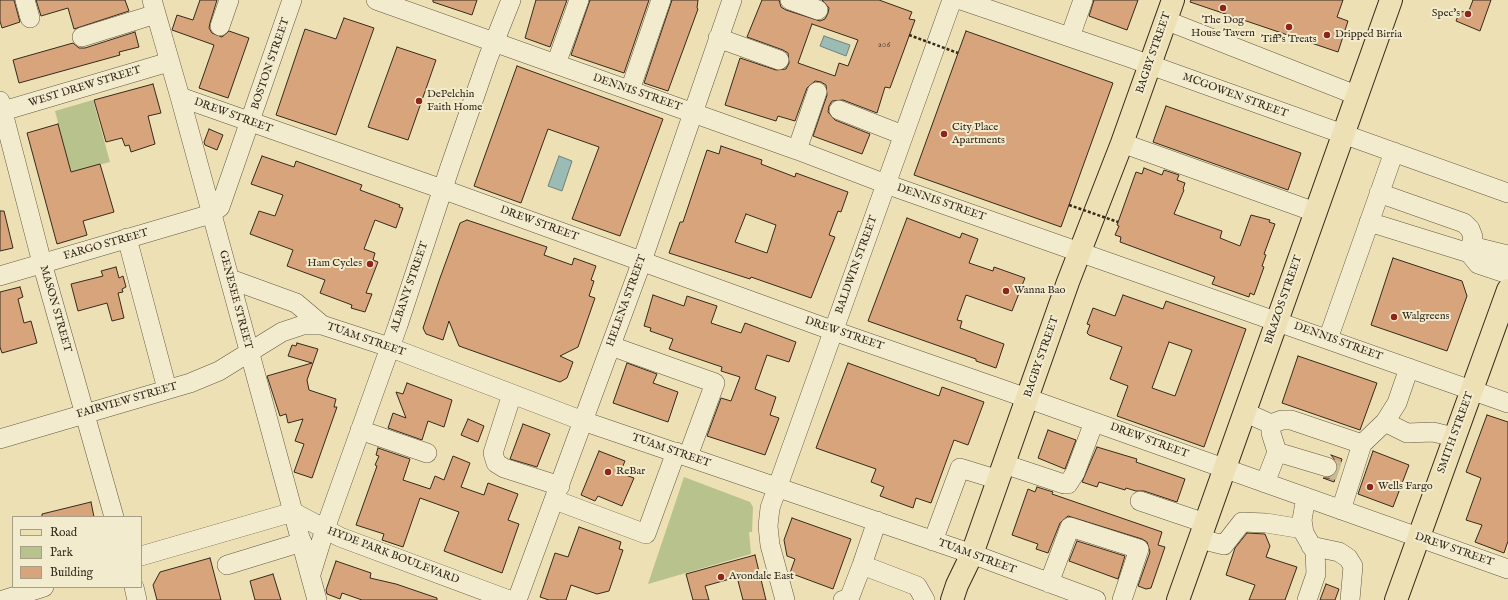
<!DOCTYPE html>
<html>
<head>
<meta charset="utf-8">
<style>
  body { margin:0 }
  #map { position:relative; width:1508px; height:600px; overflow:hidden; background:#ede0b4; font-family:"IM FELL English",serif }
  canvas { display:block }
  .legend { position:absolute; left:12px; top:516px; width:130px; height:72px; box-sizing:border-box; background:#f3ebce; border:1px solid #a79e87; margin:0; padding:5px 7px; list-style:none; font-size:12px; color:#352a1c }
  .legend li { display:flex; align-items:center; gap:8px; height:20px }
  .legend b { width:20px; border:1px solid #a79e87 }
</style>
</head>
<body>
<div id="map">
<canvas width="1508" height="600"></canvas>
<ul class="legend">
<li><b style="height:5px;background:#ede0b4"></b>Road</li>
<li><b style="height:11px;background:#b8c28d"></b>Park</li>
<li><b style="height:11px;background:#d7a47c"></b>Building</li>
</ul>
</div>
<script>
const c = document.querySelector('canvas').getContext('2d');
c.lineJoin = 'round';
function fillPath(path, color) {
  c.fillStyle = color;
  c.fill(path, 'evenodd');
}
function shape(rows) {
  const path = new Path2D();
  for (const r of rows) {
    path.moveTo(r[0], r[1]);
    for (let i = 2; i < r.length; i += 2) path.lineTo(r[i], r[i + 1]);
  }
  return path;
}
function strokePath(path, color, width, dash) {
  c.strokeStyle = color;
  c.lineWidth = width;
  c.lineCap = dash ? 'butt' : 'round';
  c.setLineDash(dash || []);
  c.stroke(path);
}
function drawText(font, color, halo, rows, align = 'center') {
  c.font = font + ' "IM FELL English",serif';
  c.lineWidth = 4;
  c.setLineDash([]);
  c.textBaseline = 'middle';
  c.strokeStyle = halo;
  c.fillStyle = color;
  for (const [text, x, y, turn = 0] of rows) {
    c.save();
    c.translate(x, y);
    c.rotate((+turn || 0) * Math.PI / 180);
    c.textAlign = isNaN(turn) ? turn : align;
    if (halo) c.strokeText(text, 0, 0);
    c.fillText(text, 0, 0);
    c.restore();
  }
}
fillPath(shape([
  [93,100,110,162,71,172,55,111],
  [684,477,750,502,753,507,752,532,749,532,751,554,648,584]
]), '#b8c28d');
const water = shape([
  [824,36,850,45,846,56,820,46,824,36],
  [559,156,572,161,562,191,548,186,559,156]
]);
fillPath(water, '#9bbbb5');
strokePath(water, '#728178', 1);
const building = shape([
  [0,0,14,0,20,22,2,28,0,21,0,0],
  [36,0,125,0,129,11,74,29,68,8,41,16,36,0],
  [200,0,217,0,210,23,209,28,212,33,222,37,229,31,249,38,228,98,199,88,214,45,172,30,177,15,193,20,200,0],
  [433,0,477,0,472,15,433,2,433,0],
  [536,0,567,0,550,47,525,38,536,0],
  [590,0,649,0,624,73,571,55,590,0],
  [672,0,698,0,697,8,698,9,668,91,644,83,672,0],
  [762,0,779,0,781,7,786,10,820,21,825,19,828,13,829,8,822,0,879,0,912,12,909,19,915,20,890,88,885,87,877,113,843,100,832,101,829,106,828,112,835,120,870,134,862,154,813,136,827,95,826,85,821,82,815,81,807,88,795,121,778,116,776,121,725,105,740,58,776,70,786,69,789,63,788,53,783,50,747,37,762,0],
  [812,24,858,40,848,66,839,63,835,76,798,63,812,24],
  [1094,0,1138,0,1127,30,1089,16,1094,0],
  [1191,0,1343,0,1337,17,1348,21,1338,52,1190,2,1191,0],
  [1473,0,1491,0,1480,31,1456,21,1460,11,1468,13,1473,0],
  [344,18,374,28,336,135,276,115,305,29,336,39,344,18],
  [966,31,1113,83,1061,227,914,175,966,31],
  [135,32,139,47,119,52,120,55,102,60,19,83,13,60,73,43,79,48,85,48,135,32],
  [397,47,436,60,408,140,368,127,397,47],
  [517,66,663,119,620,236,572,219,599,147,548,129,521,203,474,186,517,66],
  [153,84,161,113,148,116,155,144,131,152,129,145,125,146,122,138,106,142,94,100,153,84],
  [1166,106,1301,153,1288,190,1153,142,1166,106],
  [58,124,71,172,100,164,114,212,83,221,87,235,57,244,27,133,58,124],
  [209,129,223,135,217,150,205,145,204,142,209,129],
  [721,146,762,160,761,164,795,177,796,173,848,192,841,212,838,211,829,235,835,237,811,298,751,277,750,279,669,253,680,222,683,222,707,150,719,154,721,146],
  [746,214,776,225,767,253,735,242,746,214],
  [262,156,294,167,296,161,362,185,360,190,400,205,399,207,403,208,396,228,375,220,364,249,375,253,373,260,378,262,366,293,372,294,365,312,351,308,352,305,320,293,325,280,287,266,293,250,250,234,259,211,275,216,283,195,251,184,262,156],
  [1144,168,1162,175,1164,170,1179,175,1177,180,1185,183,1183,189,1184,190,1174,214,1222,231,1220,238,1240,246,1251,215,1270,220,1269,222,1275,224,1264,254,1266,255,1262,266,1264,267,1254,295,1250,293,1249,297,1212,284,1215,277,1120,242,1121,237,1115,235,1119,226,1117,225,1136,172,1142,174,1144,168],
  [0,211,4,211,13,248,0,251,0,211],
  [907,218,960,238,962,233,978,239,969,263,993,271,994,267,1025,278,1012,311,966,295,957,320,962,321,960,328,1004,344,996,368,976,361,976,359,868,321,907,218],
  [467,220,547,247,544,255,572,265,574,258,596,266,591,280,594,281,589,296,595,298,578,347,560,356,573,362,567,378,560,382,459,346,449,321,443,340,426,334,423,328,440,278,460,223,467,220],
  [1393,258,1462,281,1467,296,1447,351,1371,325,1393,258],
  [116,267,119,278,123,276,126,287,122,289,123,292,118,293,124,318,112,321,107,303,78,311,71,284,103,276,101,271,116,267],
  [20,287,23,297,18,299,24,323,31,321,37,343,2,353,0,347,0,292,20,287],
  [653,295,684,306,687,296,717,306,711,323,741,333,745,323,796,342,789,362,767,355,755,389,776,397,770,415,779,418,765,455,707,436,721,398,731,401,740,377,721,371,722,367,669,349,673,339,650,331,651,328,644,326,653,295],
  [1123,295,1163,309,1166,301,1246,329,1204,447,1117,416,1128,386,1110,379,1122,347,1089,335,1087,333,1090,325,1087,324,1093,308,1115,316,1123,295],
  [1169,342,1192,350,1175,396,1152,388,1169,342],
  [297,343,318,349,307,380,309,390,336,399,334,407,337,407,312,478,294,472,304,444,295,441,303,419,288,423,286,414,280,416,267,376,312,363,288,356,292,345,296,346,297,343],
  [1298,356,1377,383,1360,430,1282,403,1298,356],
  [627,363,657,374,653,383,678,392,668,422,613,403,627,363],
  [848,363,939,396,942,387,984,402,968,445,954,440,931,503,916,498,913,508,880,496,884,487,871,482,876,469,816,448,848,363],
  [407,383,452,400,444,427,428,421,422,440,388,428,393,413,406,418,396,392,403,394,407,383],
  [1487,415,1508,422,1508,541,1504,553,1475,542,1482,525,1466,520,1481,478,1466,472,1487,415],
  [468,419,484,426,478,442,461,435,468,419],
  [523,424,550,434,537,467,510,459,523,424],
  [1048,430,1076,440,1065,469,1038,458,1048,430],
  [1097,447,1137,459,1136,462,1185,479,1177,502,1144,491,1136,491,1126,488,1125,490,1099,482,1097,487,1082,482,1097,447],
  [378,448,410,459,403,480,430,489,435,476,444,480,453,456,470,463,461,487,484,495,488,483,518,494,508,520,519,524,502,573,444,551,459,512,420,498,403,547,382,540,384,534,356,525,377,466,375,465,379,456,376,455,378,448],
  [599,451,625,461,620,473,634,478,622,506,598,496,595,501,581,495,599,451],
  [1373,451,1409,465,1393,507,1358,494,1373,451],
  [1331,455,1342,459,1334,482,1323,478,1330,478,1337,471,1338,464,1331,455],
  [1037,487,1053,492,1052,494,1162,532,1158,545,1165,547,1151,588,1146,589,1138,586,1150,552,1147,542,1142,539,1068,516,1060,523,1048,553,1036,549,1038,544,1012,535,1028,489,1035,492,1037,487],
  [91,502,94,517,42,517,42,514,91,502],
  [792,518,851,539,833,589,790,573,795,559,787,556,784,540,792,518],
  [579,527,621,542,619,549,623,550,609,591,597,594,571,585,566,600,549,600,540,597,555,553,568,557,579,527],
  [1247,533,1265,534,1270,546,1266,557,1297,567,1285,600,1249,600,1255,585,1226,575,1235,548,1247,533],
  [1077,541,1125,556,1118,579,1069,561,1077,541],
  [755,555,766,600,743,600,737,577,705,586,709,600,693,600,686,574,755,555],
  [210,558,221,600,157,600,153,585,160,572,210,558],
  [336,561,371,573,370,578,396,584,437,598,437,600,362,600,342,593,340,599,327,594,326,590,336,561],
  [273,574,281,600,255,600,250,581,273,574],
  [1326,584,1339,589,1335,600,1320,600,1326,584]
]);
fillPath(building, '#d7a47c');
strokePath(building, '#352a1c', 1);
strokePath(shape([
  [1327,467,1339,471]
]), '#c8bc96', 19, [19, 10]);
const minor = shape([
  [25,0,30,18],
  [152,0,180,97,317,600],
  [376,0,797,150,886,184,1508,403],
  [790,0,818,10],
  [961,0,1128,57,1508,193],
  [1165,20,1356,95],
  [220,26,229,0],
  [82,37,156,14],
  [1070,37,1083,0],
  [718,38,779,60],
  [556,64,579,0],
  [630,90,661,0],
  [180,97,442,189,834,331,1004,390,1508,569],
  [0,101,42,263,114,517],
  [839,110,903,135],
  [0,112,169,62],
  [1122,143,1315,212],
  [797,150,817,92],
  [1379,193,1464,223,1470,229,1473,237,1469,253],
  [1369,222,1469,253,1478,264,1508,274],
  [127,238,167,389],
  [1471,246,1508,255],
  [0,276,211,214,220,207,292,0],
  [230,279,296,303,322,325],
  [1328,339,1394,152],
  [611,346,715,383,688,456],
  [512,394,493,453,496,463,504,468,560,486],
  [1244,412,1271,424,1282,420,1291,420,1362,444,1385,422,1397,403,1409,368],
  [1385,422,1407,433,1433,432,1454,437],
  [360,430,427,453],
  [0,439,190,383,219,371,282,332,303,325,322,325,389,347,583,421,972,554,1096,600],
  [1277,452,1327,467],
  [1004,464,1064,484,1068,484,1075,473,1094,422],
  [1265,483,1277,452,1271,433,1271,424],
  [1306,497,1302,520,1304,533,1315,552,1316,574,1307,600],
  [555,500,646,534,676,452],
  [1140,501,1205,523],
  [1341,510,1362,444],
  [877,521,862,565,917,586,925,600],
  [1200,539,1224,545,1242,522,1266,523,1303,529],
  [933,541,960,468,999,480],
  [1311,546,1339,552,1348,558,1353,566,1350,600],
  [141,556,293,512,340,537,509,600],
  [227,565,302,542],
  [311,574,325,529,398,325,449,170,488,58,511,0],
  [1049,583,1070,527,1139,549,1122,600],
  [134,587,137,600],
  [3,600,44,587],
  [517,600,642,261,732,0],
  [785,600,770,545,768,526,770,508,952,0],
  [843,600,849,599,862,565]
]);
const major = shape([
  [952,600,957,585,972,554,1068,282,1122,143,1173,0],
  [1178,600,1391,0],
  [1396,600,1508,290]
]);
strokePath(minor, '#635842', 20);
strokePath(major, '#352a1c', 24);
strokePath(minor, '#f3ebce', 19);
strokePath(major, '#ede0b4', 22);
strokePath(shape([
  [909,35,958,53],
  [1069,205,1118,222]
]), '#352a1c', 2.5, [3, 2]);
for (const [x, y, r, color] of [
  [1223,8,4,"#8f2418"],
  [1468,14,4,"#8f2418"],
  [1289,27,4,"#8f2418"],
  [1327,35,4,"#8f2418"],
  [419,101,4,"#8f2418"],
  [944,134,4,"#8f2418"],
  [370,264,4,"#8f2418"],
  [1006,291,4,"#8f2418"],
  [1394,317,4,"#8f2418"],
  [608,472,4,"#8f2418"],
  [1370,487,4,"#8f2418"],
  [721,577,4,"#8f2418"]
]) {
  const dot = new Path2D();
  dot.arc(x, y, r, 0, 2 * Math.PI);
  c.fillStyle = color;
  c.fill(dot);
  strokePath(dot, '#f3ebce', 1.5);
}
drawText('9px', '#5e4834', null, [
  ["206",884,45]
]);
drawText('11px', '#352a1c', '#f3ebce', [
  ["Spec's",1460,14,"right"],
  ["The Dog",1223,21,"center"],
  ["House Tavern",1223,34,"center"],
  ["Dripped Birria",1335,35],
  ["Tiff's Treats",1289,40,"center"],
  ["DePelchin",427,95],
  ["Faith Home",427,108],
  ["City Place",952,128],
  ["Apartments",952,141],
  ["Ham Cycles",362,264,"right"],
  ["Wanna Bao",1014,291],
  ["Walgreens",1402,317],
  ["ReBar",616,472],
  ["Wells Fargo",1378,487],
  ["Avondale East",729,577]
], 'left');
drawText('11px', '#352a1c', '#f3ebce', [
  ["BAGBY STREET",1154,53,-71],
  ["BOSTON STREET",271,64,-71],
  ["WEST DREW STREET",85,87,-17],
  ["DENNIS STREET",637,93,19],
  ["MCGOWEN STREET",1235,96,20],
  ["DREW STREET",233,116,20],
  ["DENNIS STREET",941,203,19],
  ["DREW STREET",539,224,20],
  ["FARGO STREET",106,245,-16],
  ["BALDWIN STREET",857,265,-70],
  ["ALBANY STREET",410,287,-71],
  ["GENESEE STREET",235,300,75],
  ["BRAZOS STREET",1284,300,-71],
  ["HELENA STREET",627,301,-70],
  ["MASON STREET",55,309,74],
  ["DREW STREET",844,334,19],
  ["TUAM STREET",366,340,19],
  ["DENNIS STREET",1338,342,20],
  ["BAGBY STREET",1042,357,-71],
  ["FAIRVIEW STREET",127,401,-16],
  ["SMITH STREET",1456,433,-70],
  ["DREW STREET",1149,441,20],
  ["TUAM STREET",671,451,19],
  ["DREW STREET",1454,550,19],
  ["HYDE PARK BOULEVARD",393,556,21],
  ["TUAM STREET",977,557,20]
]);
</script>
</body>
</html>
